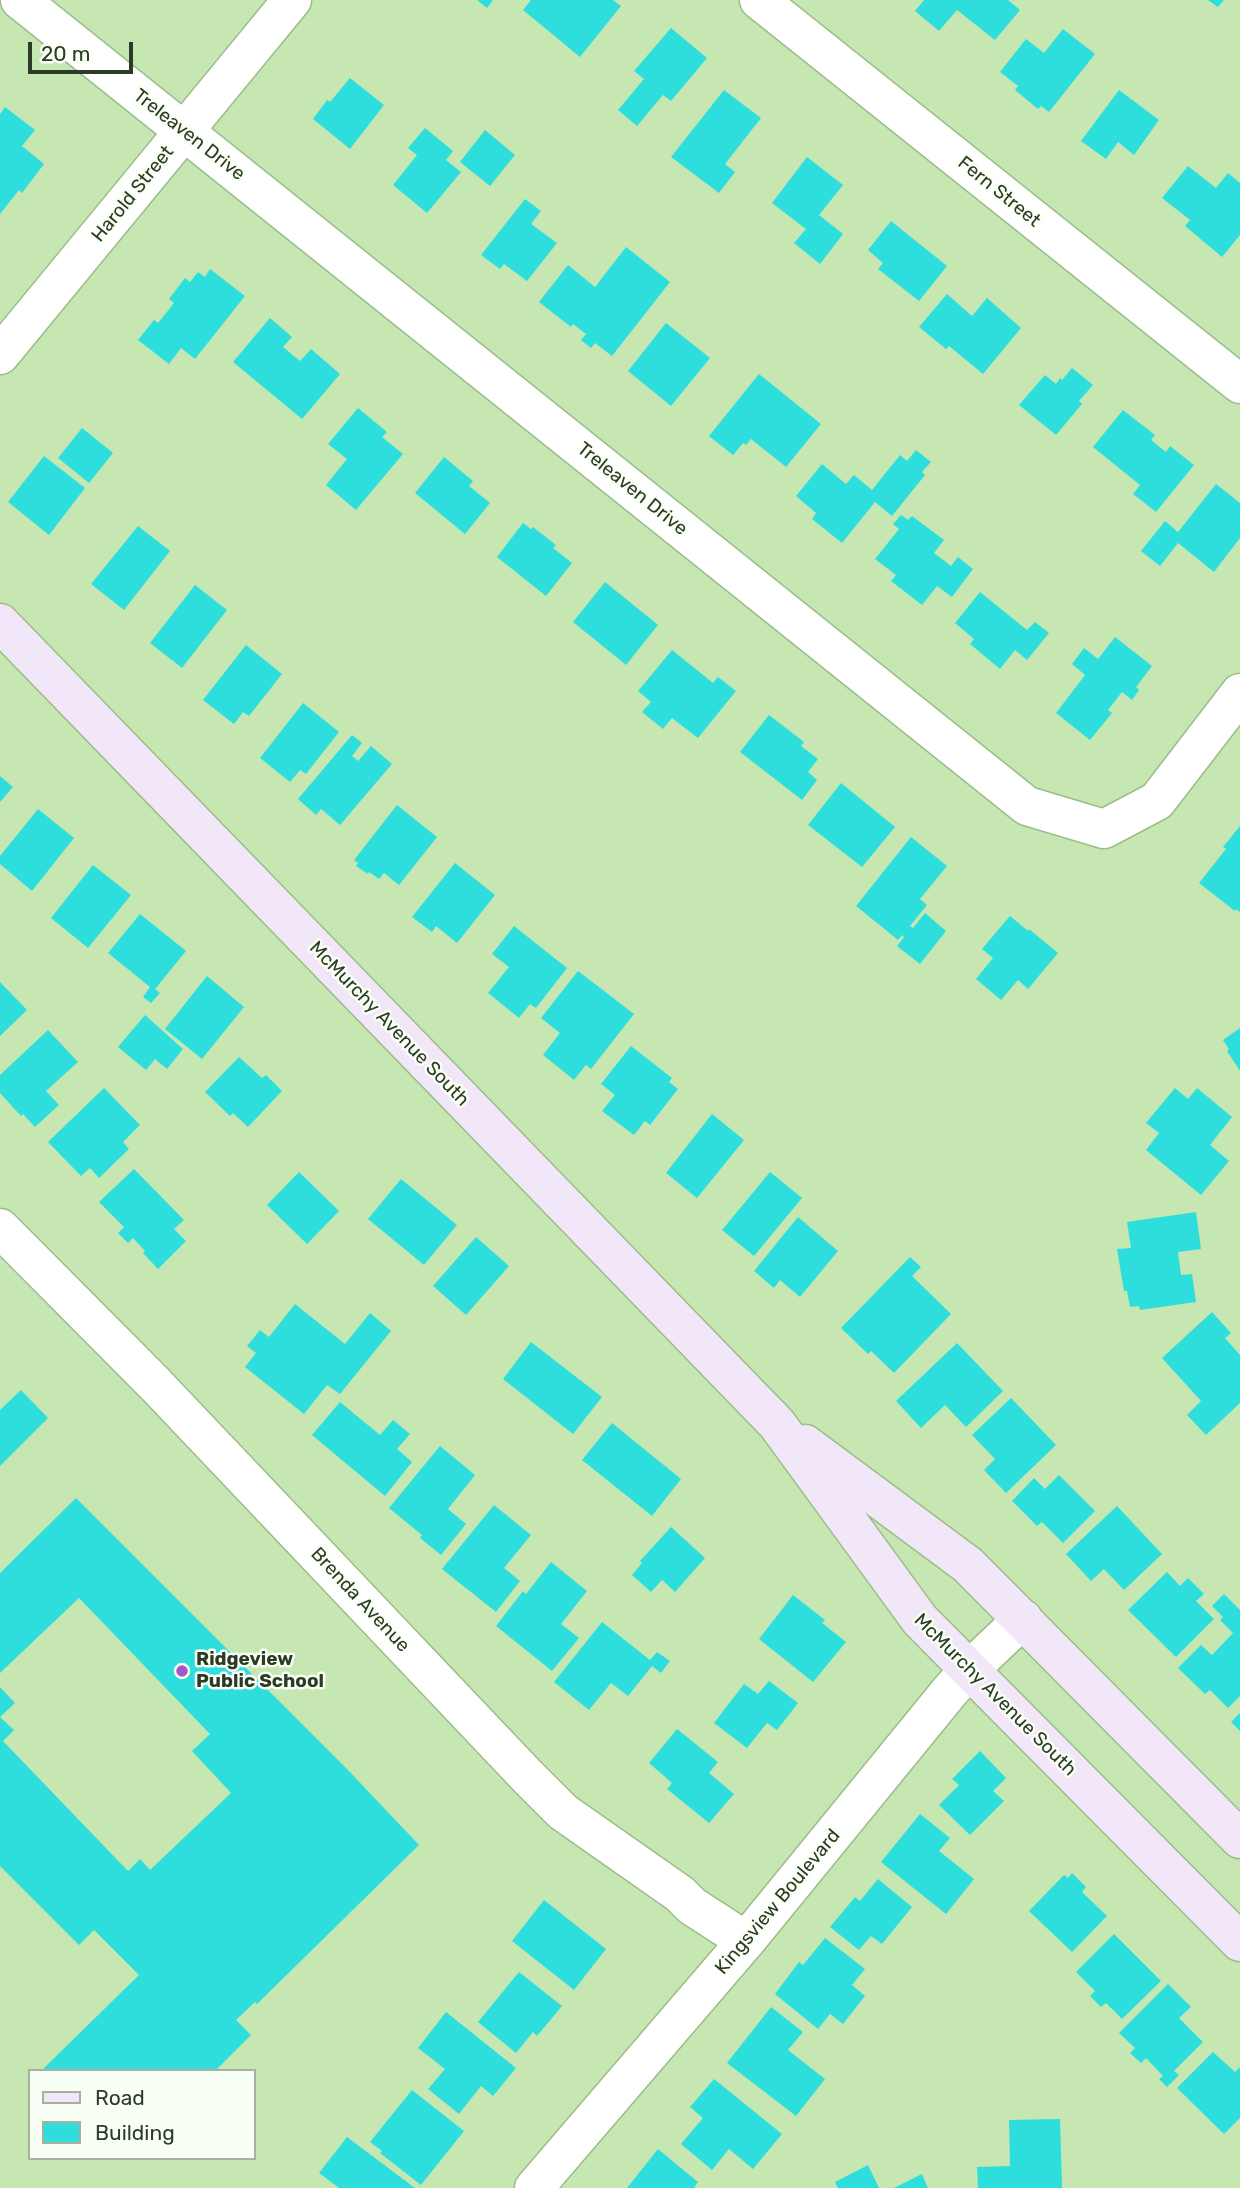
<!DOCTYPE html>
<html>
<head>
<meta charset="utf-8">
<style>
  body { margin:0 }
  #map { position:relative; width:1240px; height:2188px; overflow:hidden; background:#c6e7b1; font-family:Rubik,sans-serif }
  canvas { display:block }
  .legend { position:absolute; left:28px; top:2069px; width:228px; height:91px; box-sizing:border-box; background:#f8fff4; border:2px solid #a7b0a1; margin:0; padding:9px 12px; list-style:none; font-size:21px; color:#2d3a25 }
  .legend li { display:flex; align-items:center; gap:14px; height:35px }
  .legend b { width:35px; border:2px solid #a7b0a1 }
  .scale { position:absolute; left:28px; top:42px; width:105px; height:32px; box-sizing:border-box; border:4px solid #2d3a25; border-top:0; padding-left:9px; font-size:21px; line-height:24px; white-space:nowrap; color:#2d3a25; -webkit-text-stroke:5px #f8fff4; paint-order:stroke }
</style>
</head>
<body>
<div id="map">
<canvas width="1240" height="2188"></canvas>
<ul class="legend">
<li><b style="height:9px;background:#f2e7f9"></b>Road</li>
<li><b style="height:19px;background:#2ededc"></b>Building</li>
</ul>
<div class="scale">20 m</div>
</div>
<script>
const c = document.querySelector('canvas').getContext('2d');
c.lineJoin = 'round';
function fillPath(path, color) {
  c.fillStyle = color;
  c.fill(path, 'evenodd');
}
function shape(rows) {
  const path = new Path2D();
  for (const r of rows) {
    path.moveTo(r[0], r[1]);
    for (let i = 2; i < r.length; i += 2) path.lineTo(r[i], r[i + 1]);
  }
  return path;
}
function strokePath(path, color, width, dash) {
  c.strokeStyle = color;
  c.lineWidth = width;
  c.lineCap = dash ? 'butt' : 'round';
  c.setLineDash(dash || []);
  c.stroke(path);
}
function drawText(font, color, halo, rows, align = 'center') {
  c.font = font + ' Rubik,sans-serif';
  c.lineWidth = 5;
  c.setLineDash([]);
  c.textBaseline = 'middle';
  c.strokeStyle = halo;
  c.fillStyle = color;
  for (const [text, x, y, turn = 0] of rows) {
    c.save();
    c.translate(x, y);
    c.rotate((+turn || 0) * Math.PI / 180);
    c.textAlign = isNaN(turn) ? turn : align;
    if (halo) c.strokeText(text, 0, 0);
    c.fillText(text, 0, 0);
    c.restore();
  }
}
fillPath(shape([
  [477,0,493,0,487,8],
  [531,0,613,0,621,6,580,57,523,10],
  [924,0,1008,0,1020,10,995,40,957,10,939,31,915,11],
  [1208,0,1224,0,1218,7],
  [671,28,707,58,671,101,663,95,637,126,618,110,644,79,634,71],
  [1063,29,1095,54,1049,112,1041,106,1038,109,1015,90,1018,86,1000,72,1026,39,1044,53],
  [350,78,384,105,350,149,313,119,327,100,330,102],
  [724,90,761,118,725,164,735,172,719,193,671,157],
  [1119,90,1159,120,1134,155,1118,142,1106,159,1081,141],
  [5,107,35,130,22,146,44,164,22,193,19,190,0,214,0,114],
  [425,128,453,151,446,160,461,172,427,213,393,185,417,155,408,148],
  [485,130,515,155,490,186,460,162],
  [807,157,843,185,819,215,843,234,820,264,794,243,806,229,772,203],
  [1188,166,1216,188,1228,173,1240,183,1240,235,1222,257,1185,226,1190,220,1162,198],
  [525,199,541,211,531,224,557,243,527,281,504,264,500,269,481,255],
  [891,221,947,266,919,301,878,269,883,263,868,250],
  [626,247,670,282,612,356,595,343,591,348,581,340,586,334,573,324,571,327,539,302,568,265,595,287],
  [210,269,245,296,195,359,181,348,169,364,138,340,154,320,158,323,174,303,169,299,185,278,190,282,198,272,205,277],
  [947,294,972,316,987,298,1021,328,983,374,949,346,946,349,919,327],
  [270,318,292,337,283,347,300,361,311,349,340,374,302,419,233,362],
  [666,323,710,358,671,406,628,371],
  [1072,368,1093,385,1079,401,1082,404,1056,435,1019,405,1045,375,1056,384,1060,378,1062,380],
  [759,374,821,424,786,467,751,439,746,445,743,443,733,455,709,436],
  [358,408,387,432,382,437,403,454,356,510,326,485,347,459,328,444],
  [1123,410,1155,435,1151,440,1166,452,1170,446,1194,465,1156,512,1133,494,1140,485,1093,447],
  [82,428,113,453,89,483,58,458],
  [916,450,931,462,922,472,925,475,892,516,875,502,842,543,812,519,816,513,796,496,822,464,846,484,854,475,872,490,900,455,907,461],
  [44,456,85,488,49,535,8,502],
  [444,457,473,481,469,486,490,503,465,534,415,493],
  [1216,484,1240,503,1240,538,1214,572,1178,543,1160,566,1141,551,1165,521,1178,532],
  [901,515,908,520,912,516,944,540,934,553,951,566,958,557,973,569,952,597,937,586,922,605,891,581,896,575,875,559,899,529,893,524],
  [523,523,531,529,533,527,556,545,553,548,572,563,546,596,497,557],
  [138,526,170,551,124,610,91,584],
  [605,582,658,625,626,665,573,622],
  [195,585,227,610,182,668,150,643],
  [980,592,1027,630,1035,622,1049,633,1027,660,1015,650,1000,669,970,644,974,639,955,623],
  [1115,637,1152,666,1136,687,1139,690,1132,700,1122,692,1108,710,1112,713,1090,740,1056,713,1085,675,1072,664,1084,648,1098,659],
  [246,645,282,674,249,716,243,712,234,724,203,700],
  [672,650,713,683,718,677,736,691,698,738,672,718,663,729,642,712,651,702,638,691],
  [303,703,339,732,306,774,300,770,290,782,260,758],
  [769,715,804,742,801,746,818,759,808,772,817,780,802,800,740,752],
  [352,735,362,743,352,756,358,761,371,746,392,764,340,825,321,809,316,815,298,799],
  [0,776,13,787,0,802],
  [841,783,895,827,862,867,808,825],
  [397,805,437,837,399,885,384,873,379,879,369,872,368,874,356,866,358,863,354,860],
  [38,809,74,838,32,891,0,864,0,856],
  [1240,826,1240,912,1236,909,1235,911,1199,883,1226,849,1223,847],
  [911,837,947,866,920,899,927,905,910,926,913,928,925,913,946,931,920,964,897,946,904,937,902,935,898,940,856,906],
  [455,863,495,895,457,943,436,926,432,932,412,917],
  [93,865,131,895,88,948,51,918],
  [140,914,186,951,155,989,160,993,151,1003,143,997,150,987,108,953],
  [1010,916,1028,931,1029,929,1058,953,1028,989,1018,980,1001,1000,976,979,993,958,982,949],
  [514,926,567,968,536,1008,530,1004,519,1018,488,993,509,967,492,954],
  [578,971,634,1014,591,1069,586,1065,574,1080,543,1055,560,1033,541,1018],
  [207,976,244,1007,202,1059,165,1029],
  [0,982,27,1010,0,1036],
  [145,1015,183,1049,167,1069,155,1059,146,1070,118,1047],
  [1240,1028,1240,1071,1227,1051,1229,1049,1223,1040],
  [48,1030,78,1062,46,1091,59,1105,35,1127,23,1114,21,1116,0,1093,0,1075],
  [631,1046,672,1078,669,1082,678,1089,650,1125,645,1121,634,1135,602,1111,615,1095,601,1084],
  [239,1057,262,1078,266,1075,282,1091,248,1127,233,1113,230,1116,205,1092],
  [104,1088,140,1125,123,1142,129,1149,99,1178,90,1168,81,1176,48,1142],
  [1175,1088,1188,1099,1197,1088,1232,1117,1210,1145,1229,1161,1201,1195,1146,1150,1159,1133,1146,1123],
  [712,1114,744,1140,697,1198,666,1173],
  [134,1169,184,1220,174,1229,186,1241,158,1269,143,1253,145,1251,133,1238,128,1243,118,1233,124,1227,99,1202],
  [299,1172,339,1211,307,1244,267,1205],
  [770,1172,802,1198,754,1256,722,1230],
  [401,1179,457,1225,424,1265,368,1219],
  [1196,1212,1201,1249,1178,1252,1181,1275,1192,1274,1196,1302,1140,1310,1139,1306,1130,1307,1127,1291,1124,1291,1117,1249,1131,1248,1127,1222],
  [798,1217,838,1251,800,1297,780,1280,774,1288,754,1271],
  [476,1237,509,1266,466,1315,433,1286],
  [910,1257,921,1267,912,1276,951,1314,894,1373,871,1351,868,1354,841,1328],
  [295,1304,345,1344,370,1313,391,1331,340,1394,327,1385,304,1414,245,1367,256,1353,247,1346,260,1330,269,1337],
  [1212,1312,1231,1333,1225,1338,1240,1355,1240,1403,1206,1435,1187,1415,1201,1401,1162,1358],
  [531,1342,602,1397,573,1434,503,1379],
  [957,1343,1003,1391,966,1427,945,1405,921,1428,896,1401],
  [21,1390,48,1418,0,1466,0,1410],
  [1011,1398,1056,1445,1006,1493,984,1470,995,1459,972,1435],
  [340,1402,380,1435,393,1420,410,1434,397,1449,412,1462,385,1496,312,1435],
  [612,1423,681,1479,652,1516,582,1460],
  [440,1446,475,1475,448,1509,466,1524,441,1555,420,1538,422,1535,389,1508],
  [1059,1475,1095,1511,1063,1543,1042,1522,1037,1526,1012,1501,1034,1478,1045,1489],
  [76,1498,348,1770,419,1845,257,2004,255,2002,236,2020,251,2035,215,2071,46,2071,44,2068,139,1975,94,1930,79,1945,0,1866,0,1687,15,1703,0,1717,14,1730,3,1741,128,1871,140,1859,150,1870,231,1793,192,1751,210,1734,79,1598,0,1673,0,1573],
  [494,1505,531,1535,504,1568,520,1581,496,1612,442,1569],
  [1117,1506,1162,1554,1124,1590,1104,1569,1091,1581,1066,1554],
  [671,1527,705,1558,675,1592,662,1580,651,1592,632,1575,642,1563,640,1561],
  [551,1562,587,1591,561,1624,579,1638,552,1671,496,1626,523,1591,526,1594],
  [1167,1572,1180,1586,1188,1578,1204,1594,1196,1601,1214,1619,1176,1657,1128,1610],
  [1224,1594,1240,1610,1240,1696,1228,1708,1210,1690,1205,1694,1178,1668,1201,1645,1212,1655,1233,1633,1220,1620,1223,1617,1212,1606],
  [793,1595,825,1620,822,1623,846,1642,813,1682,759,1639],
  [602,1622,650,1660,657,1652,670,1661,661,1673,652,1666,628,1696,611,1683,589,1710,554,1682],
  [769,1681,798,1703,777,1730,767,1723,747,1748,714,1723,744,1684,758,1694],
  [1240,1713,1240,1731,1231,1722],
  [677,1729,718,1762,709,1773,734,1794,709,1823,667,1789,672,1783,649,1763],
  [980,1751,1006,1778,993,1791,1004,1801,970,1835,939,1805,959,1785,952,1779],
  [920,1814,950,1838,939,1851,974,1879,946,1914,881,1862],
  [1072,1873,1086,1887,1082,1892,1107,1916,1072,1952,1029,1911,1064,1875,1068,1878],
  [878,1879,912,1907,882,1944,871,1936,859,1950,830,1927,855,1897,860,1901],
  [544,1900,606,1949,574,1990,512,1941],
  [1114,1934,1161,1981,1122,2019,1106,2003,1101,2007,1090,1996,1095,1991,1076,1972],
  [825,1938,865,1969,852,1985,865,1996,843,2024,830,2014,818,2029,775,1994,799,1962,803,1965],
  [519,1972,562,2006,537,2036,533,2032,516,2053,478,2022],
  [1168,1984,1191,2007,1179,2018,1203,2042,1174,2071,1179,2075,1167,2087,1159,2079,1163,2076,1146,2058,1141,2063,1130,2053,1135,2048,1119,2033],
  [771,2007,803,2032,788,2050,825,2079,796,2116,727,2063],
  [446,2012,516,2068,493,2096,481,2086,459,2114,428,2089,445,2069,418,2048],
  [1213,2052,1235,2072,1240,2067,1240,2118,1224,2134,1177,2088],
  [714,2079,782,2134,753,2169,729,2149,712,2170,681,2144,703,2118,690,2107],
  [412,2090,464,2131,421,2185,380,2153,382,2151,370,2142],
  [1060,2119,1062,2188,978,2188,977,2167,1010,2166,1009,2120],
  [347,2137,415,2188,339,2188,319,2173],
  [658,2149,698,2182,694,2188,627,2188],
  [868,2165,879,2188,838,2188,835,2182],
  [922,2174,928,2188,894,2188]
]), '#2ededc');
const street = shape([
  [20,0,1027,806,1104,829,1157,801,1240,693],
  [759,0,1240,384],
  [0,355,292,0],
  [0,1228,156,1385,527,1776,563,1812,680,1894,692,1906,746,1941],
  [534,2188,746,1941,950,1691,969,1670,1023,1619]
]);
const secondary = shape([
  [0,623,777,1424,920,1620,1240,1942],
  [805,1444,968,1565,1240,1839]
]);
strokePath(street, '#9cbc88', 41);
strokePath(secondary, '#9cbc88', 41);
strokePath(street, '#fff', 38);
strokePath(secondary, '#f2e7f9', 38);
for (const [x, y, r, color] of [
  [182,1671,7,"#a658c9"]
]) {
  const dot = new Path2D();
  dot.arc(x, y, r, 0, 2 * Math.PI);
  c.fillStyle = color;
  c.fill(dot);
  strokePath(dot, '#f8fff4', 2.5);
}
drawText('19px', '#2d3a25', '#f8fff4', [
  ["Treleaven Drive",189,135,38],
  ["Fern Street",999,192,39],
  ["Harold Street",133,194,-51],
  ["Treleaven Drive",632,489,39],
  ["McMurchy Avenue South",389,1024,46],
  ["Brenda Avenue",360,1600,47],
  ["McMurchy Avenue South",995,1695,45],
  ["Kingsview Boulevard",778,1902,-50]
]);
drawText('bold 19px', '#2d3a25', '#f8fff4', [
  ["Ridgeview",196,1660],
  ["Public School",196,1682]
], 'left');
</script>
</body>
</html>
